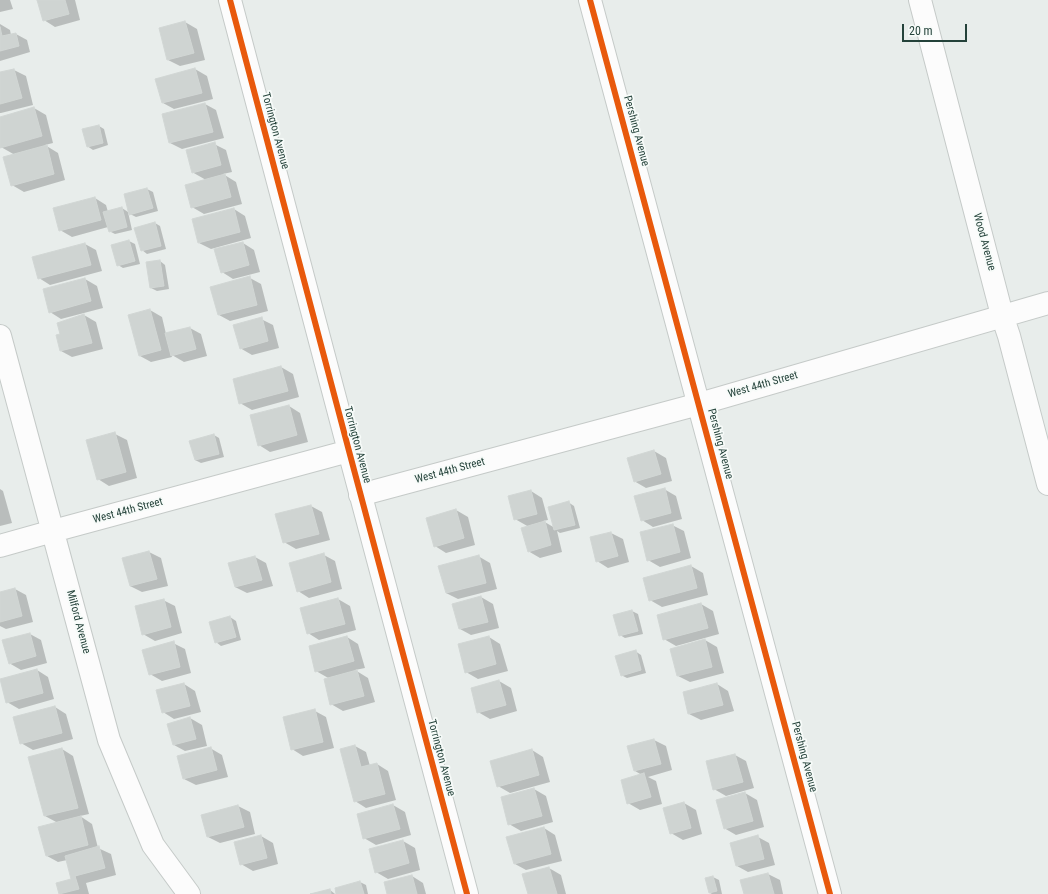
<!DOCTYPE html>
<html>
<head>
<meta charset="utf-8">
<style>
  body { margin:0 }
  #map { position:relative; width:1048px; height:894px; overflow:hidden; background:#e8edeb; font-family:"Roboto Condensed",sans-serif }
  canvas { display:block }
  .scale { position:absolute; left:902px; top:24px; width:65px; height:18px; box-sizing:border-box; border:2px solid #24423a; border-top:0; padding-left:5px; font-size:12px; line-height:14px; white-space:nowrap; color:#24423a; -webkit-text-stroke:3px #f7fbf9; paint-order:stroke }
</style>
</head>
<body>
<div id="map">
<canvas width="1048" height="894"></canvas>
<div class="scale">20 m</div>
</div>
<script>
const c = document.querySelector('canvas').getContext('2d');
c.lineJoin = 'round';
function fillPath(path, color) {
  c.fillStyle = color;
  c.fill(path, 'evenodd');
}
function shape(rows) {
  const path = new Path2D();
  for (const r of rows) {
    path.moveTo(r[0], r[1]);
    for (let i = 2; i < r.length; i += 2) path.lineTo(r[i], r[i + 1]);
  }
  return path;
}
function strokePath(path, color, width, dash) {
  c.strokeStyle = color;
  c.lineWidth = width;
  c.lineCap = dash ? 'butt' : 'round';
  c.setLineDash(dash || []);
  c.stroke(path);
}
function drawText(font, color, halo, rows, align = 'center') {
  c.font = font + ' "Roboto Condensed",sans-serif';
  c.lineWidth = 3.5;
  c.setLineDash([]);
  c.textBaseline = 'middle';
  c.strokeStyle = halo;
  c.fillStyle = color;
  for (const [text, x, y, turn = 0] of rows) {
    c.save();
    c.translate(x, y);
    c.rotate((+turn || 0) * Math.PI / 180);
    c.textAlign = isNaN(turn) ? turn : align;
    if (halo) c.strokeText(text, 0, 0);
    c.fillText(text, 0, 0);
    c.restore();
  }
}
fillPath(shape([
  [0,0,10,0,13,9,0,12],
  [38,0,75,0,80,20,55,27,44,20],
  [185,22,197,29,205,60,180,66,168,60,160,29],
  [0,24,10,30,11,35,16,34,27,40,30,52,0,61],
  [195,69,207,76,213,99,174,109,163,103,156,79],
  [14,70,26,76,33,105,1,113,0,113,0,73],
  [205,104,216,110,224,138,182,149,170,143],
  [34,108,46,115,53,143,45,145,58,153,65,180,24,192,12,185,15,155,1,147,0,118],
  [99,126,104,129,108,145,93,150,87,146],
  [214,144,226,150,232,172,223,174,236,182,242,204,204,214,192,207,206,180,192,172],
  [147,189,153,192,158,211,136,217,130,214],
  [95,198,106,205,108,212,122,208,128,212,132,230,115,234,109,231,108,227,72,237,60,230],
  [234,209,245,216,251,238,211,249,199,243],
  [155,223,160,226,166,249,147,254,142,250],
  [129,241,135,244,140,264,123,268,118,265,112,245],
  [243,243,254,250,260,272,233,279,222,272],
  [85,244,96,250,102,271,50,285,39,278],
  [160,261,165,265,169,289,157,291,151,288],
  [250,278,261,284,268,311,230,321,219,315],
  [85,279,97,286,103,308,61,319,50,312],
  [150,310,162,317,166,334,190,328,201,334,207,356,184,362,172,355,172,357,151,362,140,356],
  [84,315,96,322,103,349,72,357,61,351],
  [261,319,273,325,279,348,252,355,240,348],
  [281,367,293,374,299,397,252,410,240,403],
  [289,406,300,413,308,442,270,452,259,445],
  [115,434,127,440,137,478,109,486,98,479],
  [214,435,219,438,224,457,201,463,195,460],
  [654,451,666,458,672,481,646,488,634,481],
  [0,489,3,491,12,523,0,526],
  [664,489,676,496,682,519,653,527,642,520],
  [531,491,542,498,548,520,543,521,555,528,568,502,574,506,580,528,560,533,557,531,562,552,540,558,528,551,529,527,515,519],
  [311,506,322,512,330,540,296,549,284,542],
  [456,510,468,517,475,545,446,553,435,546],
  [672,525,684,531,691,558,660,567,648,560],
  [611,533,623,539,629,562,608,568,597,561],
  [149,552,161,558,168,586,142,592,130,586],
  [324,555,335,561,342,589,309,598,298,591],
  [478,556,490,563,497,589,458,599,446,593],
  [255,557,266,563,273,586,247,593,235,587],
  [691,566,703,573,708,595,662,607,650,600],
  [15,589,26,595,33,622,6,629,0,626,0,593],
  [481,597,493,604,499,628,471,635,460,629,453,605],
  [338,599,350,606,356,630,319,640,308,633],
  [163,600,175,606,182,633,155,641,143,634],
  [701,604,713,611,719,634,676,646,664,639],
  [632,611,638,614,643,634,625,638,620,635],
  [230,617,236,621,241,640,221,646,216,642],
  [30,634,41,640,47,663,21,670,9,663],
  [347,637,358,644,365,668,355,670,368,678,375,702,343,711,331,704,330,679,316,671],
  [489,637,500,644,508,671,478,679,466,672],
  [705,640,717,647,724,673,690,682,678,676],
  [173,643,185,649,191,673,162,681,150,674],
  [635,651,641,655,646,673,627,678,621,675],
  [37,670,48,677,54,699,19,709,7,702],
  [499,681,511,688,517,711,490,719,478,712],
  [184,684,195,691,201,712,174,719,163,712],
  [717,684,728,691,734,711,701,720,689,714],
  [55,707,66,714,73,739,33,750,21,743],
  [315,711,326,717,334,748,303,756,292,749],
  [190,718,202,725,207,746,185,751,174,745,168,724],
  [654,740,666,746,672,770,648,777,656,781,662,804,640,810,628,803,642,775,635,771],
  [355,746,366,752,370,766,377,764,388,771,396,800,366,808,355,801],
  [210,748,222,755,228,777,196,785,184,779],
  [62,749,73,756,89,814,80,816,92,824,98,848,111,854,116,875,86,883,89,894,60,894,57,884,72,880,67,860,58,862,47,856,58,823,45,816,30,758],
  [532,750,543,757,550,782,510,793,498,786],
  [735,755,746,761,754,788,726,796,714,789],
  [534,789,546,796,553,822,521,831,509,824],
  [745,793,757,800,764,827,736,835,724,828],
  [684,803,696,810,702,834,683,840,671,833,665,808],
  [393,805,405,812,411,835,376,845,364,838],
  [238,806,250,812,255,834,220,843,208,837,202,815],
  [544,828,555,835,562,861,526,870,515,864],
  [261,836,273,843,278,864,253,871,241,864],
  [758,837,769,843,775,865,748,872,737,866],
  [403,841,415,848,420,870,388,879,376,872],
  [549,868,561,875,566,894,529,894],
  [768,874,780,880,783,894,745,894,742,881],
  [412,876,423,883,426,894,388,894],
  [713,877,719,880,722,894,712,894,710,893],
  [360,882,366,885,368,894,337,894],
  [330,890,335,894,314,894]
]), '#0003');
const building = shape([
  [37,0,65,0,69,14,43,21,37,0],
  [185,21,194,53,167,60,159,28,185,21],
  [0,27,2,36,16,33,19,46,0,51,0,27],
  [195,68,202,93,162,103,155,79,195,68],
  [14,69,22,98,0,104,0,72,14,69],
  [205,103,213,132,169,143,162,114,205,103],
  [34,107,42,136,0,148,0,117,34,107],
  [99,125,103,143,87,147,82,129,99,125],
  [215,142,221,165,192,173,186,150,215,142],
  [47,145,54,174,11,186,3,157,47,145],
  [225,174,231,197,191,208,185,185,225,174],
  [147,188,153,208,129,215,124,194,147,188],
  [95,197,101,220,59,231,53,208,95,197],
  [122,207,127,227,109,232,103,212,122,207],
  [234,208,240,232,198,243,192,219,234,208],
  [155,222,161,246,141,251,134,228,155,222],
  [129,240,135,261,117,266,111,245,129,240],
  [243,242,249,265,221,273,214,249,243,242],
  [85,243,91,265,38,279,32,257,85,243],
  [160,260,164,286,150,288,146,262,160,260],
  [250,276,257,305,218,315,210,287,250,276],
  [85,278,91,301,49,313,43,289,85,278],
  [150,309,161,350,139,356,128,315,150,309],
  [84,314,92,343,60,351,56,335,60,334,57,323,84,314],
  [262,317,268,341,240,349,233,325,262,317],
  [190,327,196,349,171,356,165,333,190,327],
  [281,366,288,391,239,404,233,379,281,366],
  [289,405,297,435,258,446,250,415,289,405],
  [115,432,126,472,97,480,86,440,115,432],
  [214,434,219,454,195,460,189,441,214,434],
  [654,450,661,474,634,482,627,458,654,450],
  [665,488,671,513,641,521,634,496,665,488],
  [531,490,537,514,514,520,508,496,531,490],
  [569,501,575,525,554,530,548,507,569,501],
  [311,505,319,534,283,543,275,514,311,505],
  [456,509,464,538,434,547,426,518,456,509],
  [545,521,551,545,528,552,521,528,545,521],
  [673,524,680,552,647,561,640,532,673,524],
  [611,532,618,556,596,562,590,537,611,532],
  [149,551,157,579,130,586,122,558,149,551],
  [324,553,331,582,297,592,289,563,324,553],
  [479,555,486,583,446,593,438,566,479,555],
  [255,556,262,580,235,587,228,563,255,556],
  [691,565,697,588,649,601,643,578,691,565],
  [15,588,22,616,0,622,0,592,15,588],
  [481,596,488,622,459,629,452,604,481,596],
  [338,598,345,624,307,634,300,608,338,598],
  [164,599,171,627,142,635,135,606,164,599],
  [701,603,708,628,663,640,657,615,701,603],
  [632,610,638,631,619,636,613,615,632,610],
  [230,616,236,637,215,643,209,622,230,616],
  [30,633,36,656,9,664,2,640,30,633],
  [347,636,354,661,315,672,309,646,347,636],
  [489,636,496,664,465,673,458,644,489,636],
  [705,639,712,667,677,676,670,649,705,639],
  [174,641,180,667,149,675,142,650,174,641],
  [636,650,641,670,621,676,615,656,636,650],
  [37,669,43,693,6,703,0,679,37,669],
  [357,670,364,696,330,705,324,679,357,670],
  [499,680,506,705,477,713,471,688,499,680],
  [184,683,190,706,162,713,156,690,184,683],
  [717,683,723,705,688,714,683,692,717,683],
  [55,706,62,733,20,744,13,717,55,706],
  [315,709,323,742,291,750,283,717,315,709],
  [190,717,196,739,173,745,167,724,190,717],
  [654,739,661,764,634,771,627,746,654,739],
  [355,745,361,767,377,763,385,794,354,802,340,749,355,745],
  [211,747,217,770,183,779,177,756,211,747],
  [62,748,78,808,44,816,28,757,62,748],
  [532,749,539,775,497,787,490,761,532,749],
  [735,754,743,782,713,790,706,761,735,754],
  [644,773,651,797,627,804,621,780,644,773],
  [534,788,542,816,508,825,501,797,534,788],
  [745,792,753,821,724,829,716,800,745,792],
  [684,802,691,828,670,834,663,808,684,802],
  [393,804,400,829,363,839,357,814,393,804],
  [238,805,244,827,207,837,201,815,238,805],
  [81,816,88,845,46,856,38,827,81,816],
  [544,827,551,854,514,864,506,837,544,827],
  [261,835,267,858,240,865,234,842,261,835],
  [758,835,764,859,736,866,730,843,758,835],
  [403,840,409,863,375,873,369,849,403,840],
  [99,846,105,868,75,876,79,889,59,894,56,883,71,879,65,856,99,846],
  [549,867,557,894,528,894,522,874,549,867],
  [768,873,774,894,744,894,740,880,768,873],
  [412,875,417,894,387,894,384,882,412,875],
  [713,876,717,891,709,893,705,878,713,876],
  [360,881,364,894,336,894,335,888,360,881],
  [330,889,331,894,310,894,330,889]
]);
fillPath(building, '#cfd4d2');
strokePath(building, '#d1d6d4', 1);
const minor = shape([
  [230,0,349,451,467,894],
  [590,0,830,894],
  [920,0,1002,315,1009,336,1048,484],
  [0,336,109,740,153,845,189,894],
  [360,495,699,404,1048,303],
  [0,546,53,531,349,451]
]);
strokePath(minor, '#c5cac8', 24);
strokePath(minor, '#fcfcfc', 22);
strokePath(shape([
  [230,0,349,451,467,894],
  [590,0,830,894]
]), '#e8590c', 6);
drawText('11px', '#24423a', '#f7fbf9', [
  ["Torrington Avenue",275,131,75],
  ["Pershing Avenue",636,131,75],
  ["Wood Avenue",984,242,75],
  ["West 44th Street",763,385,-16],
  ["Pershing Avenue",720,444,75],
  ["Torrington Avenue",357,445,75],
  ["West 44th Street",450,471,-15],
  ["West 44th Street",128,511,-15],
  ["Milford Avenue",78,622,75],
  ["Pershing Avenue",804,757,75],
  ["Torrington Avenue",441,758,75]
]);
</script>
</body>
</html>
